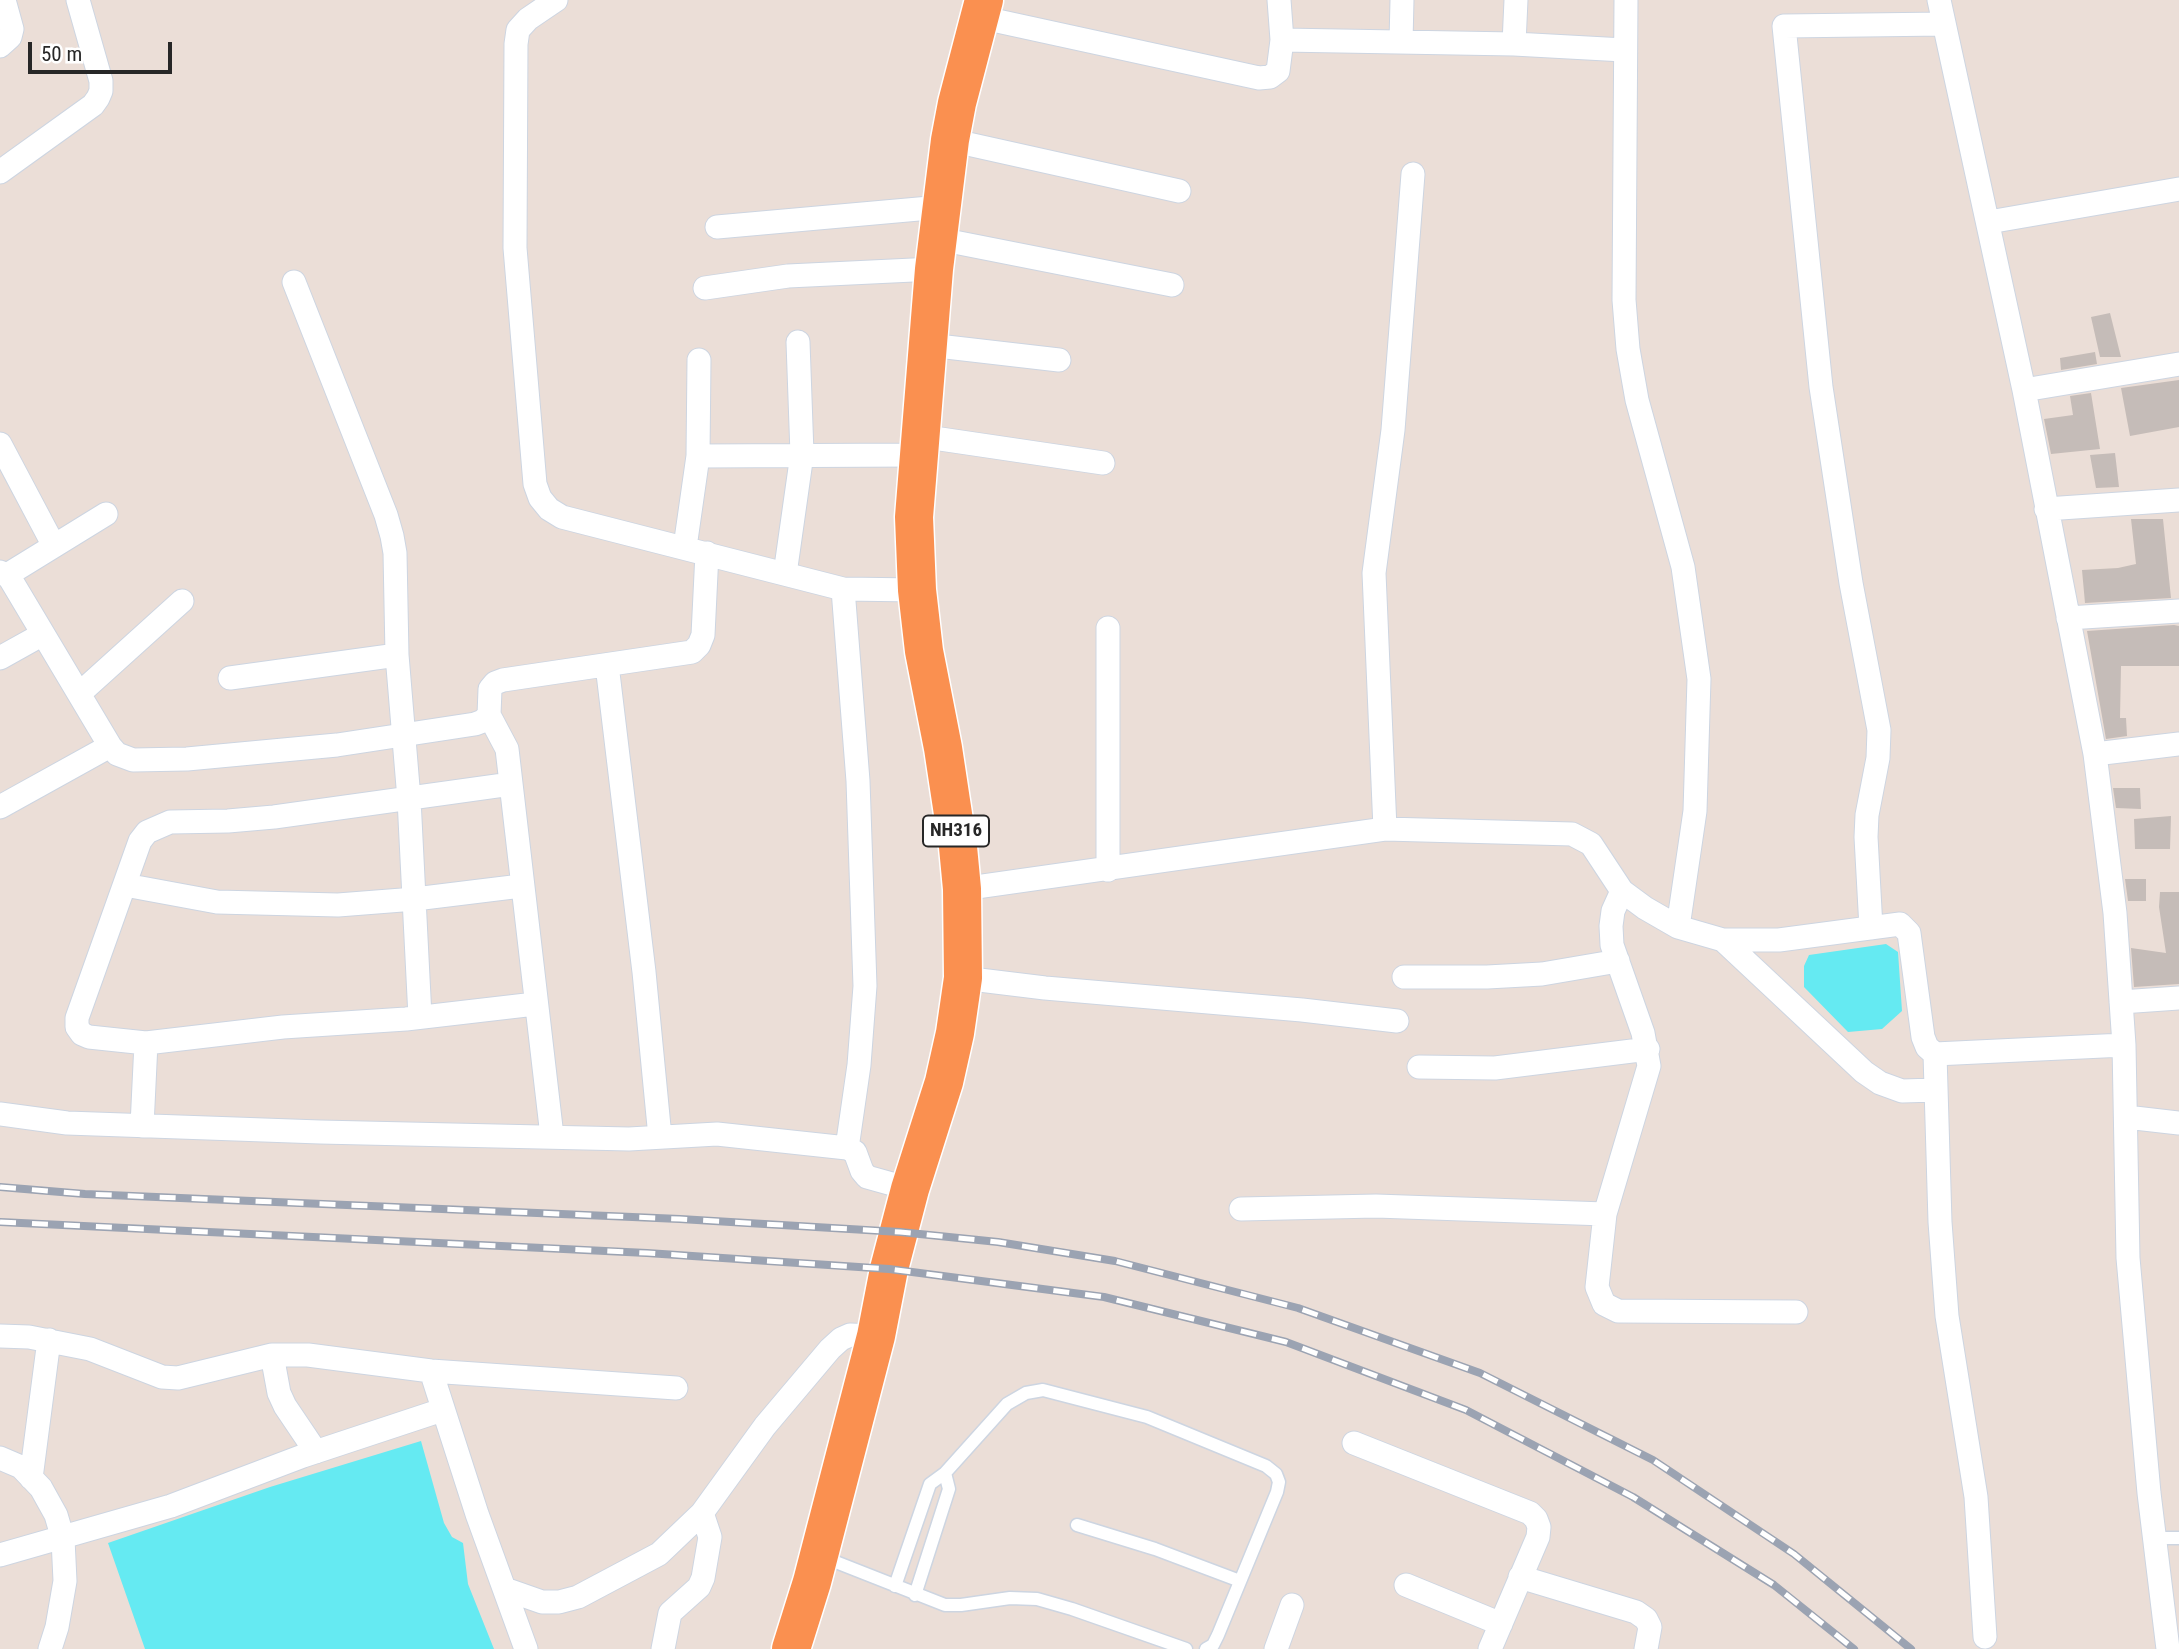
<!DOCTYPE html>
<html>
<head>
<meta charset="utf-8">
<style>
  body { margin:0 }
  #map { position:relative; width:2179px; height:1649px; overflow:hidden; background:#ebded7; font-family:"Roboto Condensed",sans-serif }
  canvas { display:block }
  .scale { position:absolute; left:28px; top:42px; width:144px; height:32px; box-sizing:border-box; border:4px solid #272727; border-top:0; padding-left:9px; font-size:21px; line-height:24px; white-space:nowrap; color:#272727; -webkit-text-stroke:5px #fff; paint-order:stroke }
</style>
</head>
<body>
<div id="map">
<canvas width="2179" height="1649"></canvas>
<div class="scale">50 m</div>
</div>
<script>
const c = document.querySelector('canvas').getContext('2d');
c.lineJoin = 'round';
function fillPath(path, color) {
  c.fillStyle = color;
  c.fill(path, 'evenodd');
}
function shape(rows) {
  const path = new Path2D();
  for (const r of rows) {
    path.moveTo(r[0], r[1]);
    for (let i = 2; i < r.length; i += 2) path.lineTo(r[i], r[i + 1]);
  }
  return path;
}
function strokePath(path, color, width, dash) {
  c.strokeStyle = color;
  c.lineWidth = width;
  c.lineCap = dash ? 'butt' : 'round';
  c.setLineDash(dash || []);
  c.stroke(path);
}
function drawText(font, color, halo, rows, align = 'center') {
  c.font = font + ' "Roboto Condensed",sans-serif';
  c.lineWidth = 6;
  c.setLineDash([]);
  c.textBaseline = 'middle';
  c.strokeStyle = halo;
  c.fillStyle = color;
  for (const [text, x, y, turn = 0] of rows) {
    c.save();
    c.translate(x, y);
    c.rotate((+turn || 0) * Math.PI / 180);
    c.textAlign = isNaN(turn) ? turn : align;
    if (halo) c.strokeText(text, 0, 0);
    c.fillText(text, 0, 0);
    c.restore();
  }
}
fillPath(shape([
  [1886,944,1898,952,1902,1011,1882,1029,1848,1032,1804,987,1804,966,1809,955],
  [421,1441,444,1523,452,1537,463,1543,468,1584,494,1649,145,1649,108,1543,270,1487]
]), '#65eaf2');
fillPath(shape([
  [2110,313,2121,357,2100,357,2091,317],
  [2095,352,2097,364,2061,370,2060,358],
  [2179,380,2179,427,2130,436,2121,388],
  [2091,393,2100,449,2051,454,2044,419,2073,415,2070,396],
  [2115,453,2119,487,2096,488,2090,455],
  [2131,519,2163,519,2171,598,2085,603,2082,570,2118,568,2136,564],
  [2174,625,2179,626,2179,666,2121,666,2120,718,2126,718,2127,736,2106,739,2087,631],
  [2113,788,2140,788,2141,809,2116,808],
  [2171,816,2170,849,2135,849,2134,819],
  [2125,879,2146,879,2146,901,2128,901],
  [2160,892,2179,892,2179,984,2134,987,2131,948,2166,953,2159,907]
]), '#c5bcb8');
const service = shape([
  [1077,1525,1155,1549,1240,1581],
  [2155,1538,2179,1538],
  [823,1557,945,1605,961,1605,1010,1598,1037,1599,1072,1609,1186,1649],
  [895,1586,930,1484,945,1473,1007,1404,1026,1393,1043,1390,1147,1417,1266,1466,1276,1474,1279,1482,1277,1492,1218,1635,1213,1645,1206,1649],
  [915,1595,949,1489,945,1473]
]);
const minor = shape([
  [556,0,528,19,518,30,516,44,515,248,535,484,540,498,549,509,562,517,843,589,917,590],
  [1626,0,1624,300,1628,349,1637,400,1683,567,1699,679,1695,811,1678,927],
  [1939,0,2024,390,2095,754,2115,913,2124,1045,2128,1258,2149,1493,2168,1649],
  [979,17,1259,78,1270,77,1278,71,1282,40,1279,0],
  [1282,40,1514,44,1624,50],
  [1401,42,1402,0],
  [1514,44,1516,0],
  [0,46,10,37,12,29,4,0],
  [950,140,1179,191],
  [0,172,93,105,98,98,101,91,101,81,78,0],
  [1989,222,2179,189],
  [717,227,941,207],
  [939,239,1172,285],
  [294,282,386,515,392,536,395,553,397,655,409,799,420,1017],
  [705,288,788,276,934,269],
  [929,345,1059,360],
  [2024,390,2179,364],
  [920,436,1103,463],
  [0,444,54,546],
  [698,456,919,455],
  [2046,509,2179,500],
  [685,547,698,456,699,360],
  [0,572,7,575,11,580,110,746,117,754,133,760,187,759,337,745,475,724,483,721,489,715,490,689,495,683,503,680,692,652,699,645,703,635,707,553],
  [785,574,802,454,798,342],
  [7,575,106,514],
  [843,589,858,781,865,986,859,1065,847,1148],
  [2068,618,2179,611],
  [1108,628,1108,870],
  [0,658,43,634],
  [607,665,644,972,660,1137],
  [230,678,397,655],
  [79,694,182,601],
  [489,715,507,749,552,1136],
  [2095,754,2179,744],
  [511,784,274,817,228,821,170,822,147,832,140,841,77,1018,77,1027,82,1034,89,1037,146,1043,283,1027,406,1019,535,1004],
  [0,807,110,746],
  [1385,829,1374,573,1393,430,1413,174],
  [125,885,217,902,338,905,415,899,521,886],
  [962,889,1385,829,1572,834,1591,844,1622,891,1613,911,1611,926,1612,945,1643,1033,1649,1066,1605,1214,1597,1287,1604,1304,1618,1311,1796,1312],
  [1622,891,1645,908,1678,927,1723,940,1779,940,1900,924,1909,933,1923,1037,1927,1047,1935,1054,2124,1045],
  [1871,928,1866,837,1867,815,1878,758,1879,730,1851,583,1821,387,1784,26,1944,24],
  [1723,940,1864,1072,1880,1083,1902,1091,1936,1090],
  [1404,977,1487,977,1542,974,1618,961],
  [963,978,1045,988,1302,1010,1397,1021],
  [2121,1002,2179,998],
  [1935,1054,1940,1222,1947,1316,1976,1497,1985,1637],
  [1419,1067,1495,1068,1648,1049],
  [0,1114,67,1123,320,1132,629,1139,717,1134,847,1148,855,1152,862,1171,867,1177,910,1189],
  [2126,1117,2179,1123],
  [142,1126,146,1043],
  [1241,1209,1376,1206,1605,1214],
  [0,1336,29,1337,90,1349,162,1377,178,1378,272,1355,308,1355,431,1371,676,1388],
  [272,1355,279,1393,285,1406,316,1452],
  [431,1371,477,1514,526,1649],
  [1354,1443,1530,1513,1536,1519,1539,1527,1538,1537,1490,1649],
  [0,1458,21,1467,41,1488,56,1515,63,1539,65,1581,57,1627,50,1649],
  [31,1478,49,1340],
  [0,1555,171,1506,303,1456,442,1410],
  [1520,1577,1636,1612,1646,1619,1650,1627,1646,1649],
  [1406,1585,1501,1624],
  [505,1589,542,1602,559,1602,578,1597,659,1554,702,1513,765,1426,830,1349,841,1339,850,1335,876,1336],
  [663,1649,670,1613,699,1587,703,1578,710,1537,702,1513],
  [1276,1649,1292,1605]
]);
const trunk = shape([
  [791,1649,812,1582,876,1336,889,1269,910,1189,944,1082,955,1033,963,978,962,889,958,847,943,748,924,651,917,590,914,517,934,269,950,140,957,103,984,0]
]);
strokePath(service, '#cdd5e1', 15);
strokePath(minor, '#cdd5e1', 25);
strokePath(trunk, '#fff', 41);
strokePath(service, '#fff', 12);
strokePath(minor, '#fff', 23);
strokePath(trunk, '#fa9050', 38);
const rail = shape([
  [0,1187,85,1194,680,1219,900,1232,998,1242,1115,1261,1298,1308,1480,1373,1653,1460,1794,1554,1911,1649],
  [0,1222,647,1253,889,1269,1104,1297,1286,1342,1466,1410,1633,1497,1774,1585,1854,1649]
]);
strokePath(rail, '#9ba3b2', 8);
strokePath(rail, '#fff', 5, [16]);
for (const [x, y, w] of [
  [956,831,66]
]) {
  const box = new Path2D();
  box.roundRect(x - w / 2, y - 15.5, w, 31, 5);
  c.fillStyle = '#fff';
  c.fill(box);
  strokePath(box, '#272727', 2);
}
drawText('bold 19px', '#272727', null, [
  ["NH316",956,831]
]);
</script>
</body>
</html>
